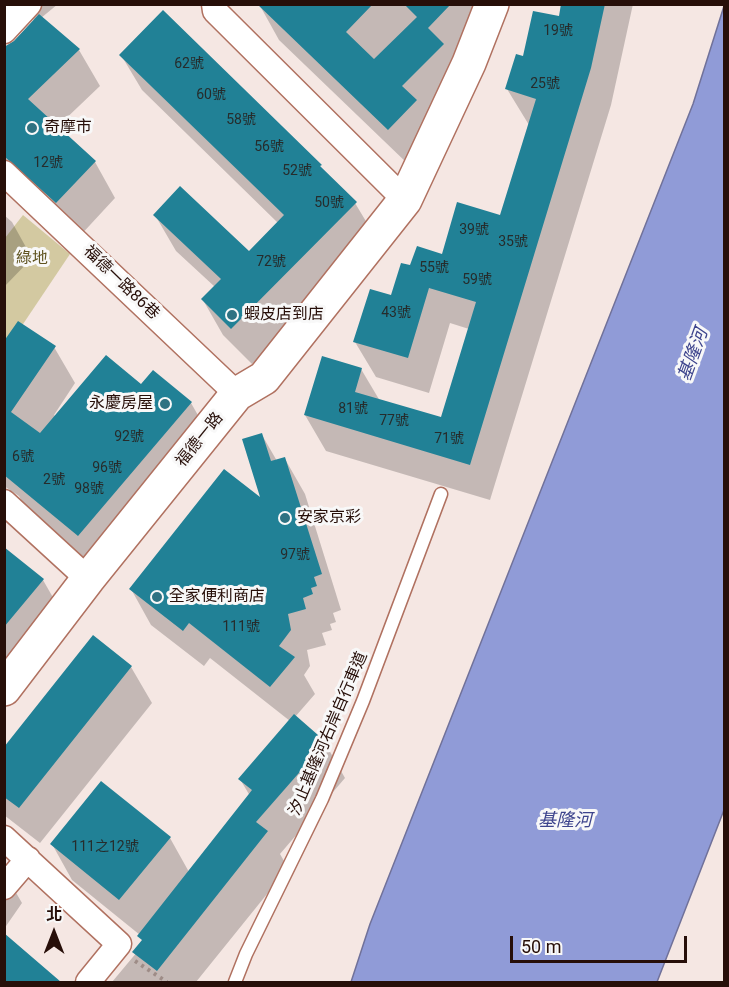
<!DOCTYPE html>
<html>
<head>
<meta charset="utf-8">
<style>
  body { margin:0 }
  #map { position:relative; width:729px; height:987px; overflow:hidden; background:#f5e7e3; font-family:Roboto,"Noto Sans TC",sans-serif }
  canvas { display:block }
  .frame { position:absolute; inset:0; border:6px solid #270f09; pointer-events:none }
  .north { position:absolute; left:24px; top:903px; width:60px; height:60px; -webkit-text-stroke:4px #f8f8f8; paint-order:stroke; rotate:0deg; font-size:16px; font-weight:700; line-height:24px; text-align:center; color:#270f09 }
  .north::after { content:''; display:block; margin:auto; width:21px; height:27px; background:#270f09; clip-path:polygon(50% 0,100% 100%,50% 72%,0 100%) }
  .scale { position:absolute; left:510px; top:936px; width:177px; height:27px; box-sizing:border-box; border:3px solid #270f09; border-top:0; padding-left:8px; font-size:18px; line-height:21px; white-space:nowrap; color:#270f09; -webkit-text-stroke:4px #f8f8f8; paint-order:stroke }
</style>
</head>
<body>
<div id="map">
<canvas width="729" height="987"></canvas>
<div class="frame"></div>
<div class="north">北</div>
<div class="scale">50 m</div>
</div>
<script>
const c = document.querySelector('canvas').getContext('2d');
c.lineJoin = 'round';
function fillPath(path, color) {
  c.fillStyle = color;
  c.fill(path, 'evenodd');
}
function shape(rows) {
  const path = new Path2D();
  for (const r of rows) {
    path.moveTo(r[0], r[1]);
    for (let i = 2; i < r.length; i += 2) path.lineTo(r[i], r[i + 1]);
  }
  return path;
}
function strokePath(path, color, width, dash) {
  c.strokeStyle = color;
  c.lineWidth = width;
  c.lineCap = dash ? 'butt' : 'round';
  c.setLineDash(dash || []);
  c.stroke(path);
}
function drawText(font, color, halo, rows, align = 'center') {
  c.font = font + ' Roboto,"Noto Sans TC",sans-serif';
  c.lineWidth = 6;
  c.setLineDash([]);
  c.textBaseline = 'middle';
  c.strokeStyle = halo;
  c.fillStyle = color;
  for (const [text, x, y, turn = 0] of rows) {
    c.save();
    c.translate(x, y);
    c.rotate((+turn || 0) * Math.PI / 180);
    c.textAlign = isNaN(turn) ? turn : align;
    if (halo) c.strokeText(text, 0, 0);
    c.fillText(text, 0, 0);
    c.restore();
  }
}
fillPath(shape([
  [23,215,70,254,5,351,5,238]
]), '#d3c9a1');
const water = shape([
  [724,6,724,810,657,982,351,982,370,924,693,104,724,6]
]);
fillPath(water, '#909bd7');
strokePath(water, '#707199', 1.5);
fillPath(shape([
  [4,4,58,4,41,18,79,50,100,86,57,127,95,162,115,198,78,238,4,172,4,51,36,19,4,26],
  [259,4,479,4,489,23,452,60,464,81,409,165,279,40],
  [563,4,633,4,611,105,490,500,326,451,305,415,361,369,380,401,442,419,469,329,450,323,429,393,376,377,355,342,392,297,411,267,443,256,501,217,529,125,507,89,524,58,560,18],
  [121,55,320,166,324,172,355,203,376,238,252,364,223,335,203,300,215,287,176,251,155,215,249,253,278,223,142,90],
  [4,215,12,222,32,258,4,287],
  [4,343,54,347,75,383,54,415,55,416,141,386,191,403,211,438,99,571,27,511,19,496,4,486],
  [262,435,277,461,285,459,305,494,341,610,333,613,336,622,330,624,332,630,322,633,326,645,307,650,310,666,304,675,315,694,295,717,325,743,345,778,280,854,288,868,196,982,112,982,163,921,140,935,72,880,52,844,170,838,189,872,250,796,240,779,290,721,210,658,204,666,151,625,131,589,263,501],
  [4,549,43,580,63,615,4,688],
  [93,637,131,667,152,703,40,843,4,815,4,749],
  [4,872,22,903,4,929],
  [4,936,59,982,4,982]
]), '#0003');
fillPath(shape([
  [257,4,373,4,346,32,374,59,417,17,404,4,451,4,428,28,444,44,402,86,417,100,388,130],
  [561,4,605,4,591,68,470,465,304,415,322,356,362,368,355,392,441,417,476,302,429,288,408,358,353,342,370,289,391,295,401,263,410,265,417,246,442,254,457,202,500,215,536,99,505,89,516,54,523,56,533,11,559,16],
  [163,10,322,165,320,166,357,202,231,329,201,299,221,279,153,215,180,186,249,251,284,215,119,55],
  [39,14,80,49,28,99,96,161,56,203,4,156,4,47,14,41],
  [18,321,56,346,11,412,40,433,106,355,141,384,153,370,192,402,78,536,4,475,4,341],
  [262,433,271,461,285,457,322,574,314,577,317,586,311,588,313,594,303,598,306,609,288,614,291,630,279,646,295,657,270,687,189,623,183,631,129,589,224,469,260,497,242,439],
  [4,547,44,579,4,627],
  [93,635,132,666,19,808,4,797,4,747],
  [294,714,326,742,256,822,268,831,157,971,132,952,142,940,137,936,252,790,238,779],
  [101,781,171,837,119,900,50,844],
  [4,933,61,982,4,982]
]), '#218196');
const lane = shape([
  [235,982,246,954,322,799,363,701,441,494]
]);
const street = shape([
  [214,4,215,11,405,200],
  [4,31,29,4],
  [4,173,237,394],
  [4,502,88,579],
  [4,838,119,944,88,982],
  [4,887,28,859]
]);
const secondary = shape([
  [4,8,19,4],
  [4,689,88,579,237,394,264,378,405,200,469,63,492,4]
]);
strokePath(lane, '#b07160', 15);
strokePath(street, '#b07160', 27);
strokePath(secondary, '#b07160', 36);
strokePath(shape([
  [135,961,167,982]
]), '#9e8c87', 4, [3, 4.5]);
strokePath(lane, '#fff', 12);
strokePath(street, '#fff', 24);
strokePath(secondary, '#fff', 33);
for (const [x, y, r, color] of [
  [32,128,6,"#2e7282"],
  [232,315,6,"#2e7282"],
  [165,404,6,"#2e7282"],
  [285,518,6,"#2e7282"],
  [157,597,6,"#2e7282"]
]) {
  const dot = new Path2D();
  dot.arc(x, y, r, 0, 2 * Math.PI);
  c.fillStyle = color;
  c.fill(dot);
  strokePath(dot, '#f8f8f8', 2);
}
drawText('14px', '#262c2c', null, [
  ["19號",558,31],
  ["62號",189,64],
  ["25號",545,84],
  ["60號",211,95],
  ["58號",241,120],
  ["56號",269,147],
  ["12號",48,163],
  ["52號",297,171],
  ["50號",329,203],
  ["39號",474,230],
  ["35號",513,242],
  ["72號",271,262],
  ["55號",434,268],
  ["59號",477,280],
  ["43號",396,313],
  ["81號",353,409],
  ["77號",394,421],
  ["92號",129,437],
  ["71號",449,439],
  ["6號",23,457],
  ["96號",107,468],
  ["2號",54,480],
  ["98號",89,489],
  ["97號",295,555],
  ["111號",241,627],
  ["111之12號",105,847]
]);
drawText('16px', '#270f09', '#f8f8f8', [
  ["奇摩市",44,128],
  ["蝦皮店到店",244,315],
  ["永慶房屋",153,404,"right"],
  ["安家京彩",297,518],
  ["全家便利商店",169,597]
], 'left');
drawText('16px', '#5f531f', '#f8f8f8', [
  ["綠地",32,259]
]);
drawText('16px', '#270f09', '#f8f8f8', [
  ["福德一路86巷",121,283,44],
  ["福德一路",200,440,-51],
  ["汐止基隆河右岸自行車道",329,734,-67]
]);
drawText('italic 18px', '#3d448d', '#f8f8f8', [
  ["基隆河",694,355,-70],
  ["基隆河",565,821]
]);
</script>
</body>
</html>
